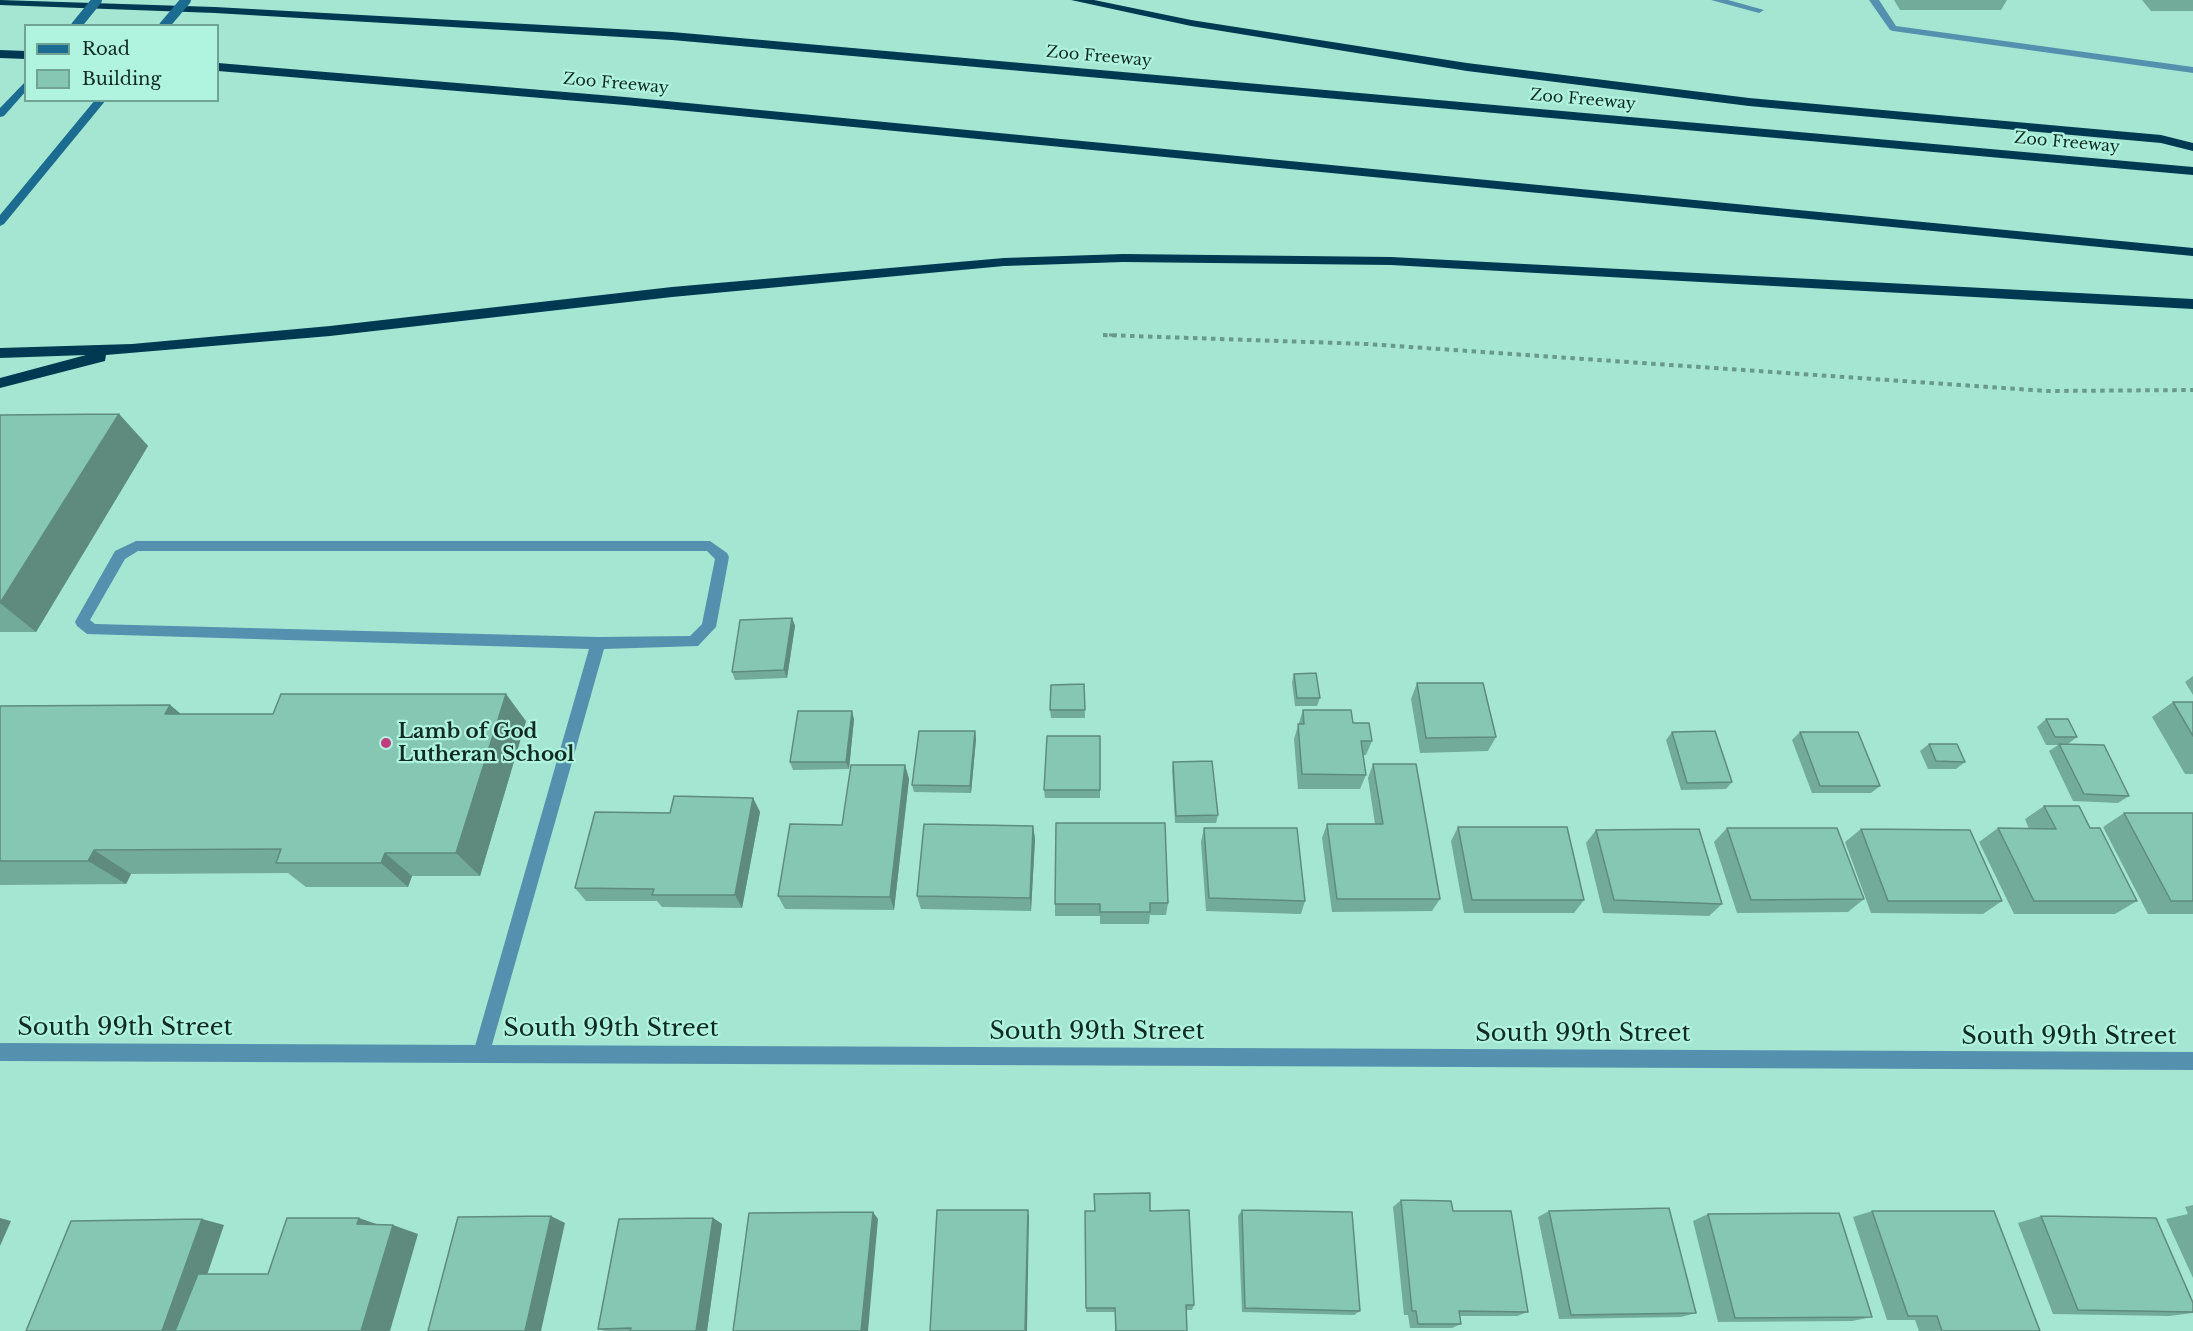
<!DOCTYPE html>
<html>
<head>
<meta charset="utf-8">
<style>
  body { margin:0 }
  #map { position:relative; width:2193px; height:1331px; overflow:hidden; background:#a4e6d1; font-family:"Libre Baskerville",serif }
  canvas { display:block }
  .legend { position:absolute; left:24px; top:24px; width:195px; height:78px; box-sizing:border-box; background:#b0f3de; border:2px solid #70a393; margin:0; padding:8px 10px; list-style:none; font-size:18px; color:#102b23 }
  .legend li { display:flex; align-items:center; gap:12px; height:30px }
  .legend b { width:30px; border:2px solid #70a393 }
</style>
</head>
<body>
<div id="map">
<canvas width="2193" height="1331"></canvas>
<ul class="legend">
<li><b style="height:8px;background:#1b6c90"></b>Road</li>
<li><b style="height:16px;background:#86c7b3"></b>Building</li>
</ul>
</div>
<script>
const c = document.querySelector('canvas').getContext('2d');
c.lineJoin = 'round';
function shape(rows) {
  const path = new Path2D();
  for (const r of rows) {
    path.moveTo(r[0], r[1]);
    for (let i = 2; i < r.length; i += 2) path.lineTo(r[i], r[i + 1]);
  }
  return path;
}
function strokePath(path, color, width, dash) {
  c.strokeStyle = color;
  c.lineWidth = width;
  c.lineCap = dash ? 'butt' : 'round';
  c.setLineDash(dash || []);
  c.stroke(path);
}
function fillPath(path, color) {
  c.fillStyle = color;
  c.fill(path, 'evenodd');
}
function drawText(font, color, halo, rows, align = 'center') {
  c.font = font + ' "Libre Baskerville",serif';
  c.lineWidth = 4.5;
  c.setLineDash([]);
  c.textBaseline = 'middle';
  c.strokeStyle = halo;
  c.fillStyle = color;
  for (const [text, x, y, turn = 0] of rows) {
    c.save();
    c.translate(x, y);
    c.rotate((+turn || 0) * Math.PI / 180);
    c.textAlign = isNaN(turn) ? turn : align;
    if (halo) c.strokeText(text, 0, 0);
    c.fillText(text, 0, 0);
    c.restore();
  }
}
strokePath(shape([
  [1103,335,1117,335]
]), '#689a8a', 3, [3, 3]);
strokePath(shape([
  [1103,335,1367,344,2047,391,2193,390]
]), '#689a8a', 4, [4.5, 4.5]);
fillPath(shape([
  [1711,0,1728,0,1764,10,1759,13,1711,0],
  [1869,0,1879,0,1896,26,2193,67,2193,73,1893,31,1890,30,1869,0],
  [136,541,710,541,727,553,729,557,716,627,698,646,604,649,488,1059,482,1062,476,1059,473,1053,589,649,87,634,77,626,75,622,77,618,115,551,136,541],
  [138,551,707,551,715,559,702,624,690,636,598,637,95,624,90,620,125,559,138,551]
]), '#5690af');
fillPath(shape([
  [0,1043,2193,1052,2193,1070,0,1061,0,1043]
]), '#5690af');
fillPath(shape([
  [26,81,26,91,4,116,0,117,0,108,26,81],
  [95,100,106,100,4,224,0,226,0,215,95,100]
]), '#1b6c90');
fillPath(shape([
  [0,0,215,7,672,32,2193,167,2193,175,672,40,215,13,0,5,0,0],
  [1071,0,1094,0,1191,20,1467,63,1749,98,2161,135,2193,143,2193,151,2161,143,1749,106,1467,71,1191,26,1071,0],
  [0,50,26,51,26,59,0,58,0,50],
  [218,63,625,97,2193,248,2193,256,625,105,218,71,218,63],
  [1123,254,1391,257,2193,299,2193,309,1391,265,1123,262,1004,266,672,297,330,336,106,355,105,361,0,388,0,378,86,355,0,358,0,348,132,344,330,326,672,287,1004,258,1123,254]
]), '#003951');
strokePath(shape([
  [76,26,97,0],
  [164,26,186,0]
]), '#1b6c90', 10);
fillPath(shape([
  [1894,0,2007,0,2001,10,1900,10],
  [2142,0,2193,0,2193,11,2151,11],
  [119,414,148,446,36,632,0,632,0,415],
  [792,618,795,626,787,678,735,680,732,672],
  [1294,674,1320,698,1317,706,1295,706,1292,682],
  [2193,676,2193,695,2185,682],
  [1417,683,1496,737,1488,751,1420,753,1411,699],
  [1084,684,1085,718,1051,718,1050,710],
  [2173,702,2193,702,2193,774,2185,774,2152,717],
  [170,705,181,714,526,721,480,876,412,876,408,887,306,887,288,873,131,874,126,884,0,885,0,706],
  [1303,710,1353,723,1372,741,1366,755,1363,755,1366,775,1360,789,1298,789,1294,739],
  [854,719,849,769,793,770,790,762],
  [2046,719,2077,737,2068,744,2129,796,2118,803,2073,801,2049,751,2058,745,2046,745,2037,727],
  [975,731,976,739,971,793,914,792,912,785],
  [1672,732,1732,782,1726,789,1681,790,1666,740],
  [1800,732,1880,786,1871,793,1812,793,1792,740],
  [1100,736,1100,798,1045,798,1044,790],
  [1929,744,1965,762,1956,769,1928,769,1920,751],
  [1173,762,1218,815,1216,823,1175,823,1172,770],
  [1373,764,1440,899,1432,911,1332,912,1322,838,1327,824,1375,824,1368,778],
  [905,765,909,779,894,910,785,909,778,896,842,825],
  [753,798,760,812,742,908,662,907,657,901,586,901,575,888,670,813],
  [2044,806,2090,828,2137,901,2115,914,2014,914,1979,842,1998,828,2029,829,2025,819],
  [2124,813,2193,813,2193,914,2148,914,2103,827],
  [1033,826,1035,839,1031,911,921,909,917,896],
  [1458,827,1584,900,1574,913,1464,913,1451,841],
  [1204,828,1305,901,1301,914,1206,911,1201,842],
  [1727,828,1864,899,1848,912,1737,913,1714,842],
  [1861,829,2002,901,1983,914,1871,913,1845,842],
  [1596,830,1722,904,1709,916,1603,913,1586,843],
  [1168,903,1166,915,1150,915,1149,924,1100,924,1100,916,1055,916,1055,904],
  [1401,1200,1453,1211,1528,1312,1517,1316,1460,1316,1461,1324,1452,1328,1410,1328,1408,1315,1404,1315,1393,1207],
  [2193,1205,2193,1278,2166,1219,2188,1214,2185,1207],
  [1242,1210,1360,1311,1354,1315,1242,1312,1238,1216],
  [1085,1211,1150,1211,1194,1305,1192,1310,1186,1310,1187,1331,1115,1331,1115,1312,1086,1312],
  [1549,1211,1696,1313,1681,1317,1559,1319,1538,1217],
  [1872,1211,2040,1331,1919,1331,1915,1320,1887,1320,1853,1217],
  [1708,1214,1872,1317,1852,1321,1718,1322,1693,1221],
  [2041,1216,2193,1303,2193,1313,2169,1316,2053,1314,2018,1223],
  [713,1218,722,1224,707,1331,605,1331,598,1329]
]), '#73ab9a');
fillPath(shape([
  [119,414,148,446,36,632,0,603],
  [792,618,795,626,787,678,784,670],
  [506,694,526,721,480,876,456,853],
  [170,705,202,732,165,714],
  [852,711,854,719,849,769,846,762],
  [975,731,976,739,971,793,970,786],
  [905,765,909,779,894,910,890,897],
  [753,798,760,812,742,908,735,895],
  [1033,826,1035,839,1031,911,1030,898],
  [94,850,131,874,126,884,88,861],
  [385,853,412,876,408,887,381,863],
  [1028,1210,1029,1216,1027,1331,1025,1331],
  [873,1212,878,1219,868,1331,861,1331],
  [551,1216,565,1223,541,1331,525,1331],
  [0,1218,11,1221,0,1246],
  [359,1218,385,1227,357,1224],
  [713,1218,722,1224,707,1331,696,1331],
  [202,1219,224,1225,188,1331,162,1331],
  [393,1225,418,1234,390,1331,361,1331]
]), '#5e8b7d');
const building = shape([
  [119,414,0,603,0,415,119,414],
  [792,618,784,670,732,672,740,620,792,618],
  [1316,673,1320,698,1297,698,1294,674,1316,673],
  [1417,683,1483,683,1496,737,1426,738,1417,683],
  [1084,684,1085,710,1050,710,1051,685,1084,684],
  [281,694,506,694,456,853,385,853,381,863,276,863,281,849,94,850,88,861,0,861,0,706,170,705,165,714,273,714,281,694],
  [2173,702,2193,702,2193,736,2173,702],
  [1303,710,1351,710,1353,723,1369,723,1372,741,1361,741,1366,775,1302,774,1298,724,1304,724,1303,710],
  [798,711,852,711,846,762,790,762,798,711],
  [2046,719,2068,719,2077,737,2055,737,2046,719],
  [919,731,975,731,970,786,912,785,919,731],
  [1715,731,1732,782,1687,783,1672,732,1715,731],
  [1800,732,1858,732,1880,786,1820,786,1800,732],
  [1047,736,1100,736,1100,790,1044,790,1047,736],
  [1929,744,1957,744,1965,762,1936,761,1929,744],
  [2059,744,2104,745,2129,796,2084,794,2059,744],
  [1212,761,1218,815,1176,816,1173,762,1212,761],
  [1373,764,1416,764,1440,899,1337,899,1327,824,1383,824,1373,764],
  [851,765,905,765,890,897,778,896,790,824,842,825,851,765],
  [674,796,753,798,735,895,652,895,654,889,575,888,595,812,670,813,674,796],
  [2044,806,2079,806,2090,828,2100,828,2137,901,2034,901,1998,828,2056,829,2044,806],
  [2124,813,2193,813,2193,901,2171,901,2124,813],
  [1056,823,1165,823,1168,903,1150,903,1150,912,1100,912,1100,904,1055,904,1056,823],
  [924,824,1033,826,1030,898,917,896,924,824],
  [1458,827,1567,827,1584,900,1472,900,1458,827],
  [1204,828,1297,828,1305,901,1209,898,1204,828],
  [1727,828,1837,828,1864,899,1751,900,1727,828],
  [1699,829,1722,904,1614,900,1596,830,1699,829],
  [1861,829,1970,830,2002,901,1888,901,1861,829],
  [1150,1193,1150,1211,1189,1210,1194,1305,1186,1305,1187,1331,1116,1331,1115,1308,1086,1308,1085,1211,1095,1211,1094,1194,1150,1193],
  [1401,1200,1451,1201,1453,1211,1511,1211,1528,1312,1459,1311,1461,1324,1418,1324,1416,1311,1412,1311,1401,1200],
  [1669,1208,1696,1313,1571,1315,1549,1211,1669,1208],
  [937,1210,1028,1210,1025,1331,930,1331,937,1210],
  [1242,1210,1352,1212,1360,1311,1245,1308,1242,1210],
  [1872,1211,1994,1211,2040,1331,1942,1331,1937,1316,1908,1316,1872,1211],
  [873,1212,861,1331,733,1331,749,1213,873,1212],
  [1839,1213,1872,1317,1735,1318,1708,1214,1839,1213],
  [551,1216,525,1331,428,1331,458,1217,551,1216],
  [2041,1216,2156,1218,2193,1303,2193,1312,2078,1310,2041,1216],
  [287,1218,359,1218,357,1224,393,1225,361,1331,175,1331,198,1274,268,1274,287,1218],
  [713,1218,696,1331,630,1331,631,1328,598,1329,619,1219,713,1218],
  [202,1219,162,1331,26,1331,71,1221,202,1219]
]);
fillPath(building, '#86c7b3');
strokePath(building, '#5e8b7d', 1.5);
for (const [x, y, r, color] of [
  [386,743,6,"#c03c7f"]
]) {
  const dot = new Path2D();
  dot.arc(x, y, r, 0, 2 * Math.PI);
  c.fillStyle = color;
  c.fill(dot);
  strokePath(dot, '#b0f3de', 2);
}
drawText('16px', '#102b23', '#b0f3de', [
  ["Zoo Freeway",1099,57,5],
  ["Zoo Freeway",616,84,5],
  ["Zoo Freeway",1583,100,5],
  ["Zoo Freeway",2067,143,5]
]);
drawText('bold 20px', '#102b23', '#b0f3de', [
  ["Lamb of God",398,732],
  ["Lutheran School",398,755]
], 'left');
drawText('24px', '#102b23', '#b0f3de', [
  ["South 99th Street",125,1028],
  ["South 99th Street",611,1029],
  ["South 99th Street",1097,1032],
  ["South 99th Street",1583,1034],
  ["South 99th Street",2069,1037]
]);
</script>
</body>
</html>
